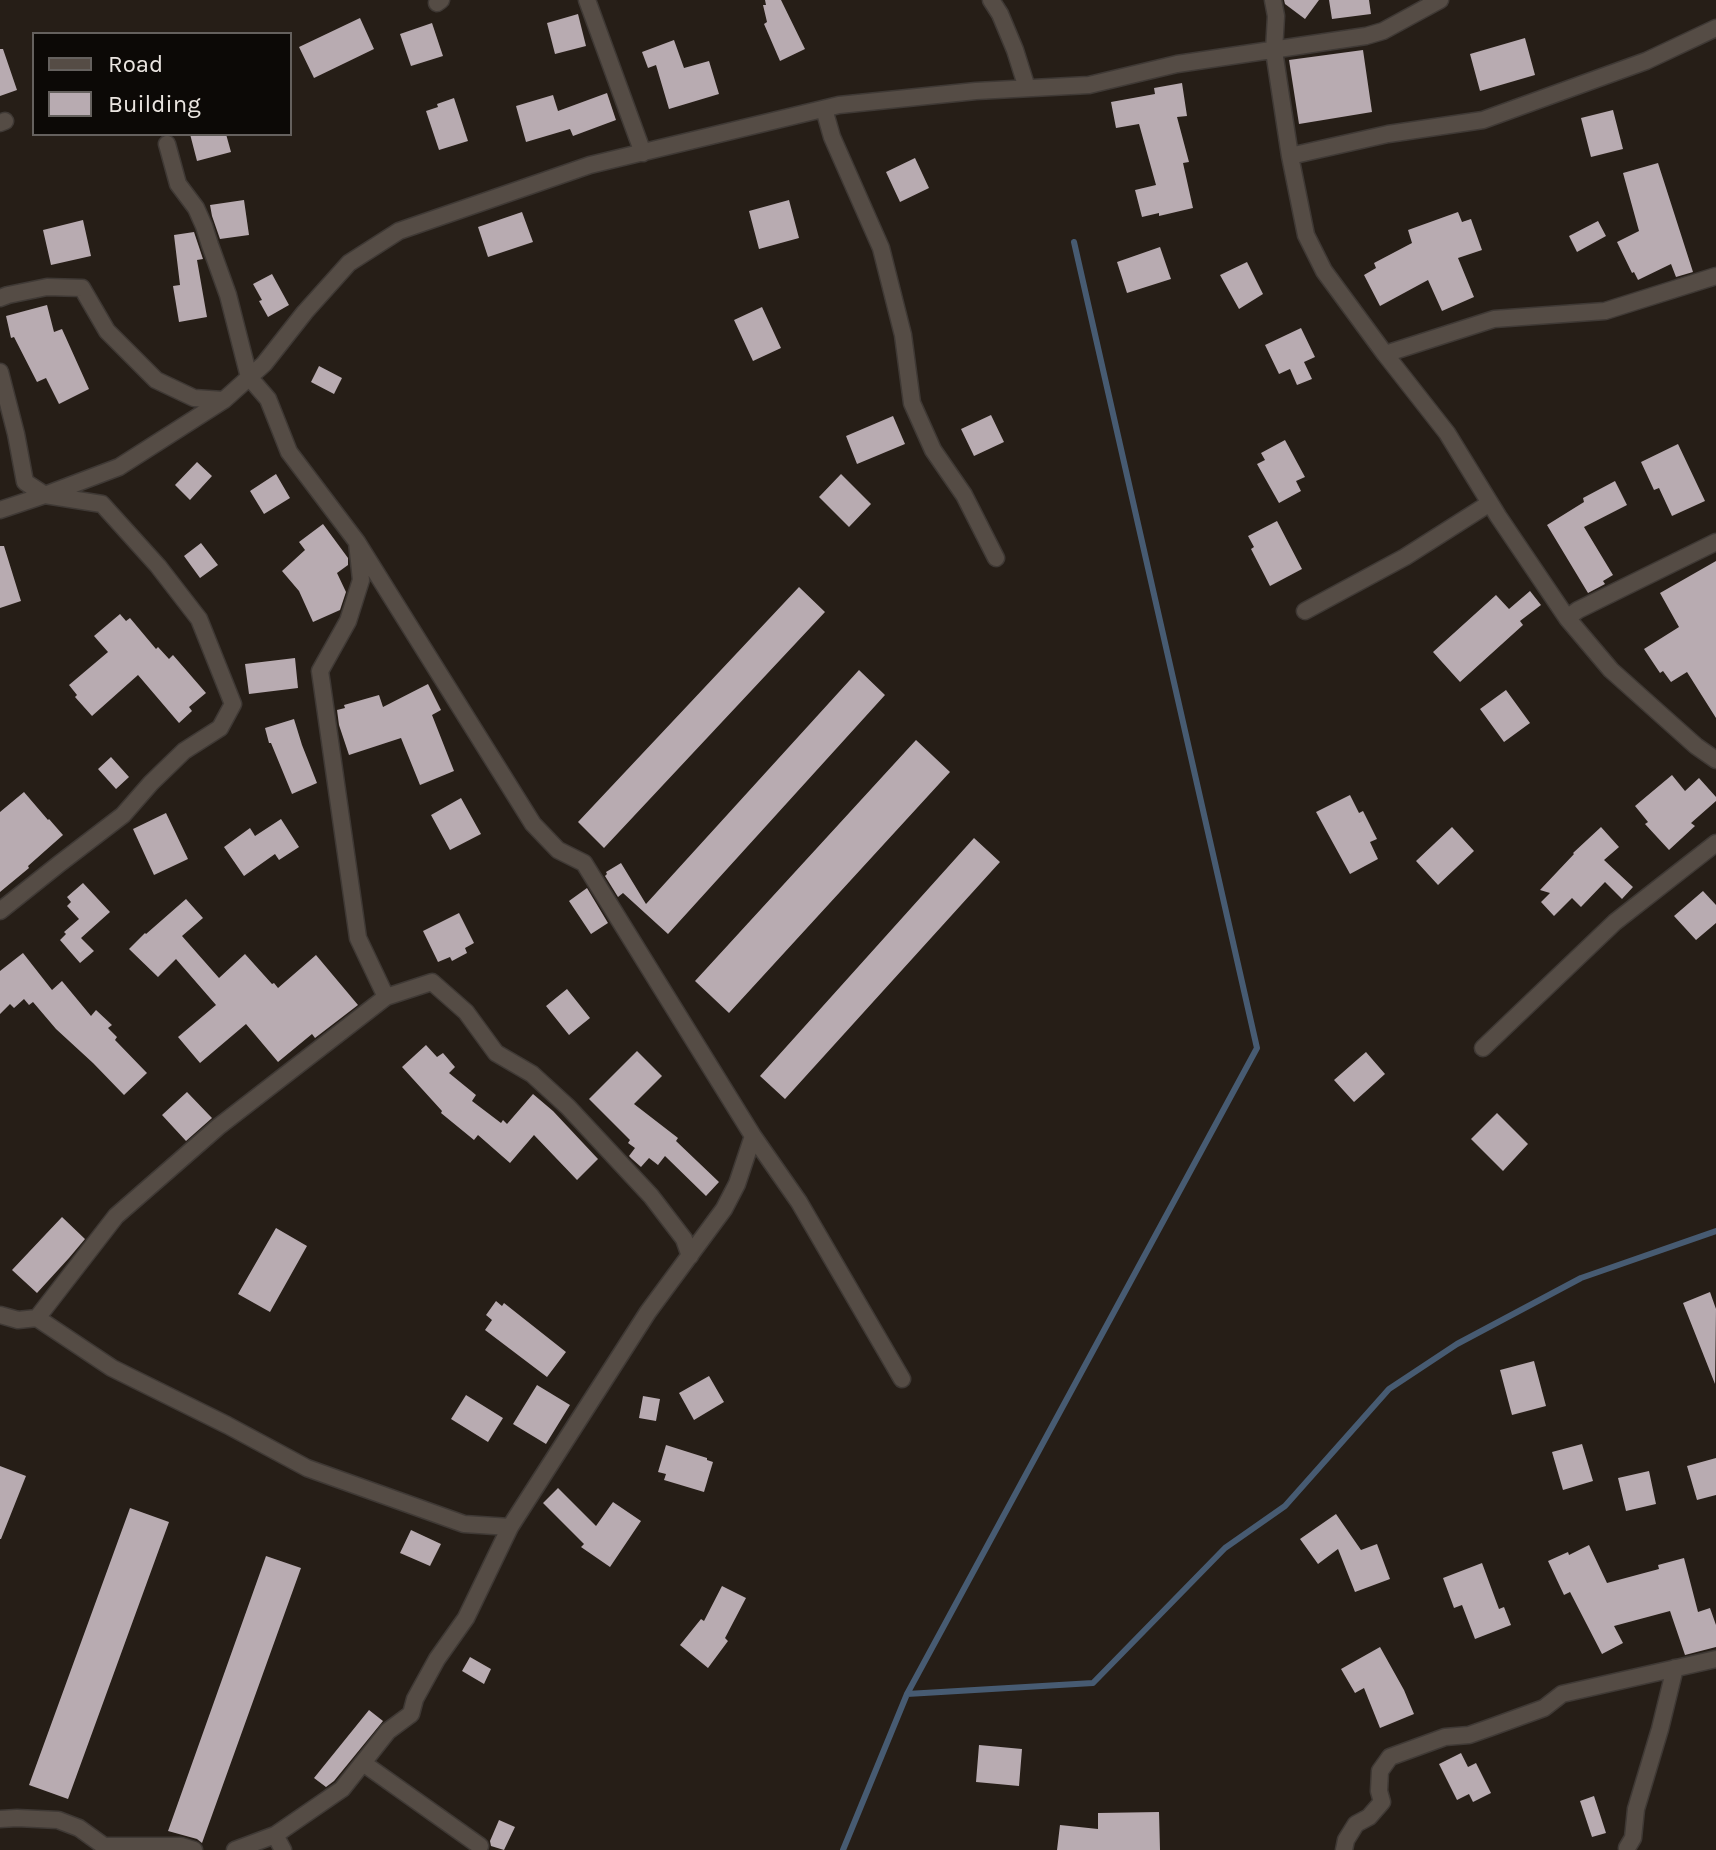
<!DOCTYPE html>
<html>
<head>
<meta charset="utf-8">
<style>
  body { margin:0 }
  #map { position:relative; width:1716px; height:1850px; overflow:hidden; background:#261e17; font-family:Karla,sans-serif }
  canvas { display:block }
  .legend { position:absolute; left:32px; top:32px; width:260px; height:104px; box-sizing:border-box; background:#0c0906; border:2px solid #65615e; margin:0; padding:10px 14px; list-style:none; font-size:24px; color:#ebe6e1 }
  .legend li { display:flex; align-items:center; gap:16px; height:40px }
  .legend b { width:40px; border:2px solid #65615e }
</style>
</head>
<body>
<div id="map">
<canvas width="1716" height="1850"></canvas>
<ul class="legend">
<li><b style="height:10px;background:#554c45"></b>Road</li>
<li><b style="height:22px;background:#b8abb1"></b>Building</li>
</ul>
</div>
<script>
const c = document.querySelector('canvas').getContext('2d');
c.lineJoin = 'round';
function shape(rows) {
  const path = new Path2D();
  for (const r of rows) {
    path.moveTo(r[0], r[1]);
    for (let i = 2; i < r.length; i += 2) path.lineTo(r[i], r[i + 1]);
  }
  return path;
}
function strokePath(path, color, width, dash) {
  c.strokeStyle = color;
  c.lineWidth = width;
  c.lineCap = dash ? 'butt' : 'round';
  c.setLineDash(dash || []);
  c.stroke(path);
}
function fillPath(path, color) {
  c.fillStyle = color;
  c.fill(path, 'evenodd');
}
strokePath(shape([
  [907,1694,1093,1683,1225,1548,1285,1506,1389,1389,1457,1344,1581,1278,1716,1231],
  [843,1850,907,1694,1257,1048,1074,242]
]), '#475b72', 6);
fillPath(shape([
  [765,0,781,0,805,49,780,61,764,24,767,22,763,5,766,5],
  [1284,0,1319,0,1305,19,1285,4],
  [1329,0,1369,0,1371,14,1332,19],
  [578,14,586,46,555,54,547,23],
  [360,18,374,49,314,78,299,47],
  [432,23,443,56,411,66,400,34],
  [1525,38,1535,75,1480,91,1470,54],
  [674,40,684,68,709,61,719,94,669,109,656,65,648,68,642,52],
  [0,49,3,49,17,90,0,96],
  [1363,50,1372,112,1299,124,1289,60],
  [1182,83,1187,116,1177,117,1189,162,1183,163,1193,208,1159,216,1159,213,1142,217,1135,190,1156,185,1139,124,1116,128,1111,102,1155,94,1154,88],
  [607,93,616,120,573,136,570,129,526,142,516,106,553,95,558,111],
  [454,98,468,141,439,150,426,111,438,107,437,104],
  [1613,110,1623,149,1591,157,1581,118],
  [190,134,226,134,231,152,197,161],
  [915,158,929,188,900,202,886,172],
  [1658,163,1693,272,1676,277,1671,264,1638,280,1634,272,1632,273,1617,242,1639,231,1623,173],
  [244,200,249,235,220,239,212,216,210,205],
  [789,200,799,238,759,249,749,211],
  [522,212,533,242,488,257,478,227],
  [1458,212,1462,222,1471,219,1482,250,1458,258,1474,297,1442,311,1428,280,1380,306,1364,275,1376,268,1374,263,1412,243,1408,230],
  [83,220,91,256,51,265,43,230],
  [1598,221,1606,236,1577,252,1569,236],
  [194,232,203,259,197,260,207,317,179,322,173,286,180,285,174,235],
  [1160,247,1171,279,1127,293,1117,262],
  [1247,262,1263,294,1239,309,1220,275],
  [272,274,289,305,268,317,259,301,262,300,253,284],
  [47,305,54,332,62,329,89,389,59,404,46,378,37,382,14,337,11,338,6,316],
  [762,307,781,348,753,361,734,320],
  [1301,328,1315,357,1304,362,1312,379,1297,385,1290,369,1279,374,1265,345],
  [319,366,342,378,334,394,311,382],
  [991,415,1004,442,974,456,961,429],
  [893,416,905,444,857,464,846,436],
  [1285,440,1305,477,1296,481,1301,491,1279,503,1257,464,1265,460,1261,453],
  [1678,444,1705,501,1672,516,1659,488,1654,490,1641,462],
  [197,462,212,476,190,500,175,485],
  [276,474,290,498,264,514,250,491],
  [841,474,871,504,849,527,819,497],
  [1615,481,1627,505,1584,527,1613,575,1603,581,1605,584,1588,593,1547,525,1584,502,1583,498],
  [1277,521,1302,569,1270,586,1251,549,1254,547,1248,536],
  [323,524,348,558,348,565,337,573,346,592,340,610,313,622,299,591,282,571,305,550,299,542],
  [201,543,218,565,200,578,184,556],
  [0,546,4,546,21,601,0,608],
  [1716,561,1716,718,1687,672,1671,682,1663,671,1660,673,1644,649,1679,627,1660,593],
  [799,587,825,612,604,848,578,822],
  [1530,591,1541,605,1520,621,1523,625,1460,682,1433,652,1496,595,1509,609],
  [120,614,126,621,130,618,156,649,158,647,169,659,173,655,206,693,189,707,192,711,179,723,138,675,92,716,75,697,77,695,69,685,108,652,94,636],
  [295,658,298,688,249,694,245,664],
  [859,670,885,695,668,934,623,893,618,897,605,876,607,874,606,872,621,863,646,904],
  [428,684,441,710,432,715,454,771,420,785,401,738,349,755,339,725,337,710,345,708,344,705,379,695,383,707],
  [1506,690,1530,723,1504,742,1480,709],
  [294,719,302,745,317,783,292,794,271,743,269,743,265,728],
  [916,740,950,772,729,1013,695,981],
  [111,757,129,777,116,789,98,769],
  [1672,775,1685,791,1699,778,1716,797,1716,801,1691,823,1695,826,1669,850,1645,824,1648,822,1635,806],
  [24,792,48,820,49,819,63,835,28,866,29,868,0,892,0,812],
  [1350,795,1359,813,1363,811,1377,839,1370,842,1378,859,1350,874,1316,812],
  [461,798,481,834,450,850,431,815],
  [166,813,188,859,154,875,133,829],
  [281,819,299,847,279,860,275,854,244,876,224,847,250,828,255,836],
  [1452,827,1474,851,1438,885,1416,861],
  [1601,827,1619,847,1604,860,1633,887,1622,899,1605,882,1581,907,1572,898,1554,916,1541,902,1550,893,1540,890,1574,854,1573,853],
  [974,838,1000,862,785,1099,760,1076],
  [83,883,110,912,81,938,94,951,80,963,60,940,66,934,64,932,79,919,67,906,71,902,67,897],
  [587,888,608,923,591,934,569,901],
  [1703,891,1716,905,1716,923,1696,940,1674,916],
  [186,899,203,918,182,936,219,978,245,954,272,984,274,983,278,988,316,955,358,1005,315,1038,312,1034,278,1062,246,1024,200,1063,178,1037,216,1005,176,959,158,977,129,949,145,933,146,934],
  [459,913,474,943,465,948,467,953,452,961,450,957,438,962,423,931],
  [23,953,52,990,62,981,91,1016,96,1010,112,1025,108,1028,117,1037,115,1040,147,1073,124,1095,93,1063,56,1029,33,1002,29,1005,24,999,14,1008,10,1004,0,1014,0,971],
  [567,989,590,1018,569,1035,546,1006],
  [426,1045,437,1057,443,1053,455,1067,449,1073,476,1095,472,1101,501,1123,503,1120,507,1124,533,1094,553,1111,598,1159,577,1180,534,1135,510,1163,478,1135,474,1140,441,1113,442,1111,402,1067],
  [637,1051,662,1076,634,1104,678,1138,676,1141,719,1182,706,1196,665,1156,658,1165,649,1158,641,1167,632,1159,629,1156,635,1148,628,1143,630,1140,589,1099],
  [1366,1052,1385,1074,1354,1102,1334,1080],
  [187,1092,212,1118,186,1141,162,1115],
  [1497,1113,1528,1144,1503,1171,1471,1139],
  [62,1217,85,1239,69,1258,37,1293,12,1270],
  [276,1228,307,1246,270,1312,238,1294],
  [1710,1292,1716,1309,1715,1384,1683,1303],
  [496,1301,502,1306,504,1303,566,1352,547,1377,485,1330,492,1320,486,1315],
  [1534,1361,1546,1406,1512,1415,1500,1370],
  [709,1376,724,1402,694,1420,679,1393],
  [537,1385,570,1405,546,1444,513,1424],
  [466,1395,503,1418,488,1442,451,1419],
  [643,1396,660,1399,656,1421,639,1418],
  [1582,1444,1593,1481,1563,1490,1552,1452],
  [666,1445,707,1458,707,1460,713,1462,704,1492,664,1480,666,1474,658,1472],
  [1716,1458,1716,1495,1697,1500,1687,1466],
  [0,1466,26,1476,1,1539,0,1539],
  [1649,1471,1656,1504,1626,1511,1618,1478],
  [558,1488,596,1526,613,1502,641,1521,610,1567,581,1547,584,1544,543,1503],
  [130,1508,169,1522,68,1799,29,1785],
  [1336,1514,1361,1550,1377,1544,1390,1579,1355,1592,1338,1549,1318,1564,1300,1539],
  [411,1530,441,1544,430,1566,400,1553],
  [1589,1545,1607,1583,1659,1569,1658,1565,1684,1558,1698,1612,1710,1608,1716,1625,1716,1647,1685,1655,1670,1611,1614,1626,1623,1643,1602,1654,1570,1592,1564,1595,1548,1561,1568,1552,1569,1555],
  [266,1556,301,1568,202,1843,197,1839,168,1831],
  [1482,1563,1499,1609,1504,1607,1511,1625,1475,1639,1462,1605,1454,1608,1443,1578],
  [722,1586,746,1598,725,1638,728,1641,708,1668,680,1645,701,1619,704,1621],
  [1380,1647,1404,1690,1414,1714,1380,1728,1364,1688,1355,1693,1341,1669],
  [470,1657,491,1669,484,1684,462,1671],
  [369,1710,383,1721,334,1781,326,1787,314,1778],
  [979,1745,1022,1749,1019,1786,976,1782],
  [1461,1753,1468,1767,1476,1763,1491,1793,1473,1802,1469,1794,1457,1800,1439,1764],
  [1594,1796,1606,1833,1592,1837,1580,1801],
  [1159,1812,1160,1850,1057,1850,1060,1825,1098,1829,1098,1813],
  [499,1820,515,1827,504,1850,491,1846,490,1841]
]), '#b8abb1');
const street = shape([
  [587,0,643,153],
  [991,0,1000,14,1015,50,1027,88],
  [1273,0,1276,16,1274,51,1290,156,1306,235,1324,271,1385,354,1447,433,1498,516,1567,618,1611,670,1696,746,1716,760],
  [437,3,441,0],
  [824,109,832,137,881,248,903,335,912,403,933,450,964,495,996,558],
  [0,123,5,121],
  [167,144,178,184,196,208,204,226,210,245,228,295,249,377,268,399,289,452,357,542,533,824,558,850,584,863,753,1136,799,1202,902,1379],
  [1290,156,1388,134,1483,120,1646,61,1716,28],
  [0,298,8,295,47,287,82,288,107,331,156,380,194,398,223,400],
  [1385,354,1494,319,1605,311,1716,276],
  [0,372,16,434,25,482,45,495,102,504,158,566,199,619,233,704,220,728,184,751,151,783,123,815,59,864,0,911],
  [0,510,45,495,119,467,224,400,264,364,305,312,349,263,399,231,590,165,839,105,976,91,1089,85,1177,64,1366,36,1383,31,1440,0],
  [357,542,361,580,348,621,320,671,358,938,386,997,218,1127,116,1216,37,1318,112,1368,227,1425,307,1468,464,1524,510,1527],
  [1305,611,1405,557,1490,503],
  [1567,618,1578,610,1716,542],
  [386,997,432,982,466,1012,496,1053,532,1074,568,1107,651,1196,684,1239,690,1256],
  [1483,1048,1615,922,1716,843],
  [0,1315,18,1320,37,1318],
  [363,1763,480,1846],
  [0,1819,17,1818,58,1820,79,1828,104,1846,181,1846,194,1850],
  [275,1835,283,1850],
  [1627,1848,1633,1838,1636,1809,1660,1729,1675,1668],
  [235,1850,275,1835,342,1789,388,1731,411,1714,415,1699,437,1659,466,1618,510,1527,648,1312,724,1209,737,1184,753,1136],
  [1344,1850,1346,1840,1356,1824,1369,1817,1382,1802,1379,1791,1380,1771,1390,1757,1445,1737,1469,1735,1489,1728,1544,1708,1562,1694,1716,1659]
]);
strokePath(street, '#3f3935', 19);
strokePath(street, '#554c45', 16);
</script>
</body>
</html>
